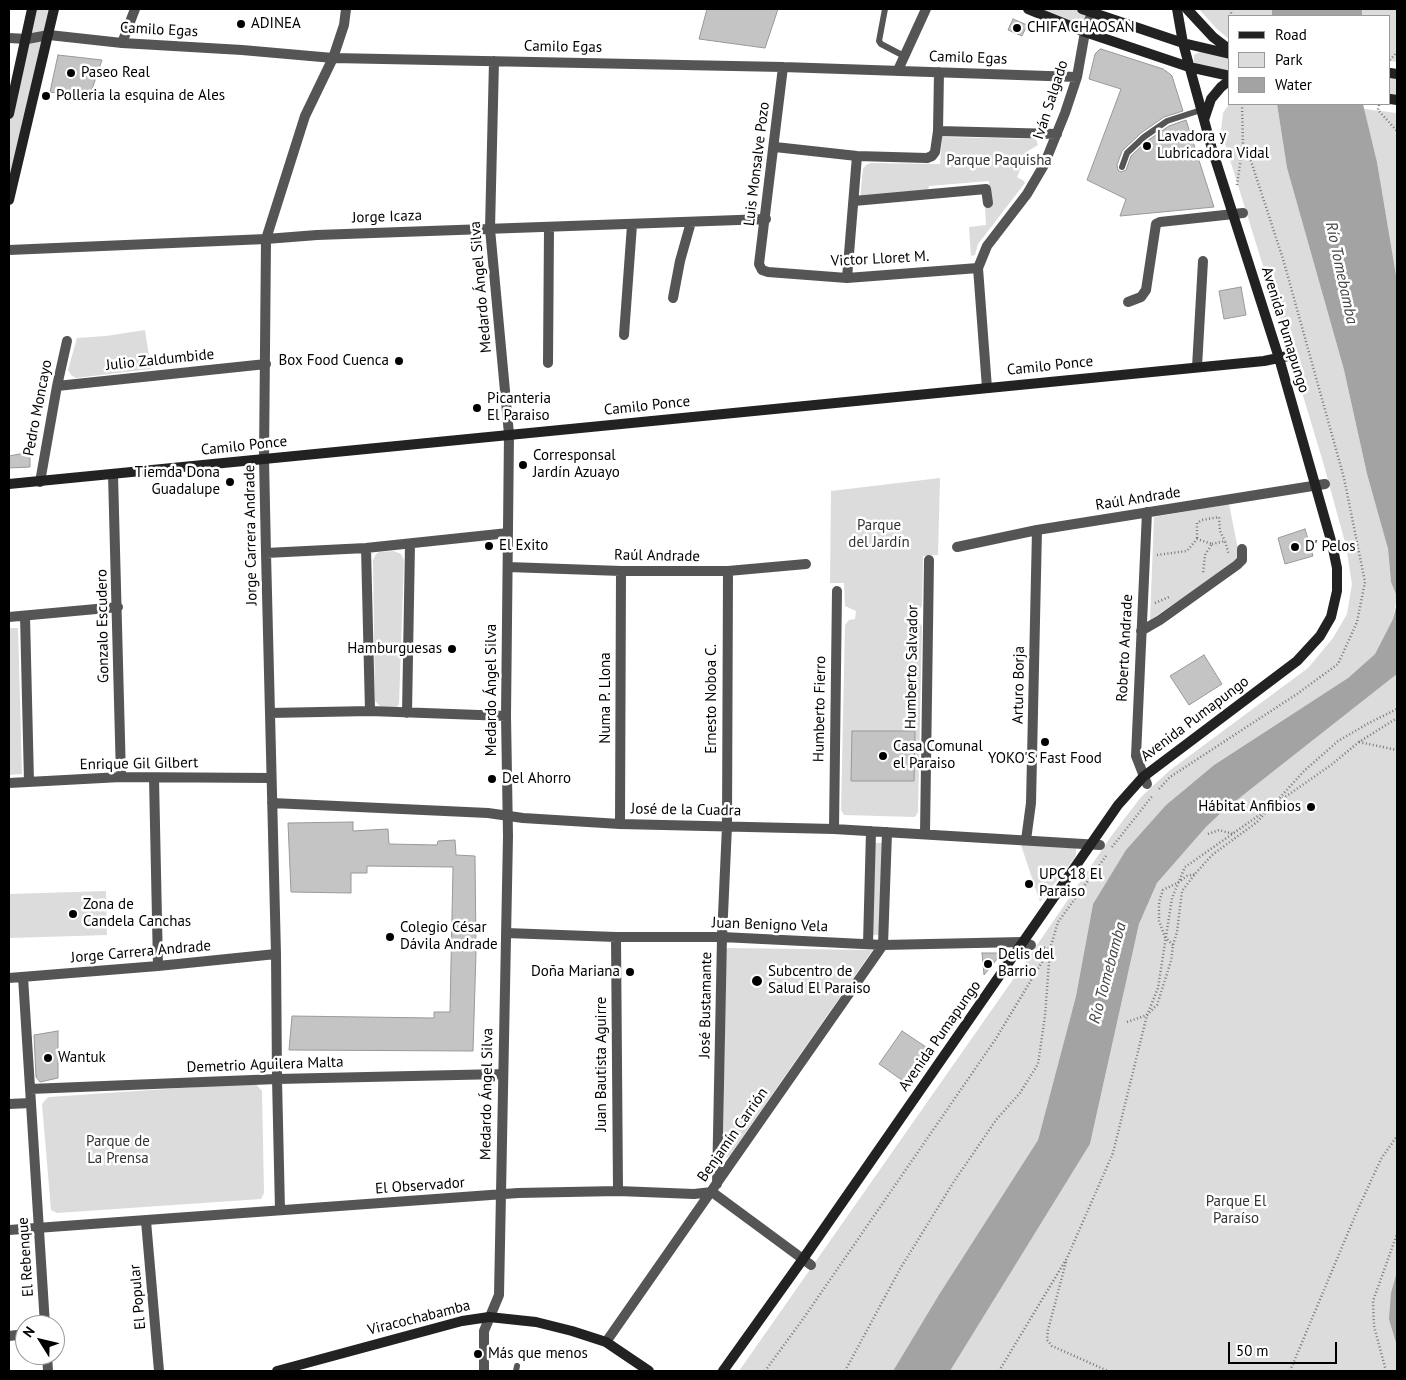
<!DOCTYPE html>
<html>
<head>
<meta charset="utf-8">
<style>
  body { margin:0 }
  #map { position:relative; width:1406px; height:1380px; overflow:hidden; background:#fff; font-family:"PT Sans",sans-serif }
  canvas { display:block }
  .frame { position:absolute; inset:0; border:10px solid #000; pointer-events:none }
  .legend { position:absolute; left:1228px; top:15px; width:162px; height:90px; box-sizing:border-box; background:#fff; border:1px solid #999; margin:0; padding:6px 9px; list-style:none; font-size:15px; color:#000 }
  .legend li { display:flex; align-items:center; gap:10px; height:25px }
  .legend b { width:25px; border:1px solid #999 }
  .north { position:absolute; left:15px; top:1315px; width:50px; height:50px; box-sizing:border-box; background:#fff; border:1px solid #999; border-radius:50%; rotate:306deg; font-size:14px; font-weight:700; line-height:20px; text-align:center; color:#000 }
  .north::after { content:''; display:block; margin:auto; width:18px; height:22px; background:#000; clip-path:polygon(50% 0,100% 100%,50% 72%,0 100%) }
  .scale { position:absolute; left:1228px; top:1342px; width:109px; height:22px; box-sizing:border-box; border:2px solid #000; border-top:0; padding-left:6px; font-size:15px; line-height:18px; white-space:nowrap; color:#000; -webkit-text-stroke:4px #fff; paint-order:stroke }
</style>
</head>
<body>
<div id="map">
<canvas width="1406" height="1380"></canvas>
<div class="frame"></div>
<ul class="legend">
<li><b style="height:6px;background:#222"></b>Road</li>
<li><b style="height:14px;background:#dcdcdc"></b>Park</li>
<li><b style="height:14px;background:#a3a3a3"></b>Water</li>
</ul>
<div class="north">N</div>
<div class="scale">50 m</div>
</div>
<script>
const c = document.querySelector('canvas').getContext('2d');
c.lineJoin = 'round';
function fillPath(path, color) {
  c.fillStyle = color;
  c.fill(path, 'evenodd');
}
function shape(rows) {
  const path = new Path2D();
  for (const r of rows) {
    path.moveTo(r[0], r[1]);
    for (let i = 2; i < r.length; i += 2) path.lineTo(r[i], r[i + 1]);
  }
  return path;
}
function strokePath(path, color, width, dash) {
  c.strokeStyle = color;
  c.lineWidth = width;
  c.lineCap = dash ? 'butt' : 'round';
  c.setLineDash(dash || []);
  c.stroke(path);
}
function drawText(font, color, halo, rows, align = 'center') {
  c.font = font + ' "PT Sans",sans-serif';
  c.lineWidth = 5;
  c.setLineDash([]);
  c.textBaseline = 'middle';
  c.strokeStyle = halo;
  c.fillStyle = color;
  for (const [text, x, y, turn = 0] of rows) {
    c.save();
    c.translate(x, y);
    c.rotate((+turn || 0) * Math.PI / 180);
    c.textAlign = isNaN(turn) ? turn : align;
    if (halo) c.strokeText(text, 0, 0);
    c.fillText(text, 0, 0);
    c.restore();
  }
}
fillPath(shape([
  [34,9,52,9,48,32,29,36],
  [1028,9,1082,9,1092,13,1085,32],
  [1199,9,1272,9,1272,16,1230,16,1230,40,1216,28],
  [1362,9,1397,9,1397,62,1390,61,1390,16,1362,16],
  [45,37,9,184,9,124,29,41],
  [1200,52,1230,57,1230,73,1198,66,1194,62,1194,55],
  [1390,78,1397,78,1397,96,1390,95],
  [1230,103,1277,104,1287,168,1344,370,1367,474,1388,549,1391,582,1397,597,1393,619,1375,654,1348,678,1214,765,1166,805,1126,851,1093,904,1076,996,1038,1140,940,1293,893,1371,739,1371,1035,948,1112,835,1141,797,1169,771,1308,668,1333,638,1347,614,1352,584,1346,546,1323,462,1288,346,1221,131,1223,113],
  [1364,109,1397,113,1397,281,1377,162],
  [942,137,1036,139,1038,145,1028,151,1017,177,1024,181,1025,183,978,244,975,255,971,256,969,227,986,225,985,206,990,205,989,181,929,186,927,194,860,198,863,169,866,165,870,163,940,164],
  [145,330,151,369,76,378,71,375,68,370,77,338,106,336],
  [940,478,938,555,923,556,922,606,919,610,912,611,911,620,918,622,922,626,918,812,915,817,844,815,841,810,845,625,849,620,855,619,856,611,845,606,844,583,830,583,831,491],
  [1229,504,1240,559,1150,620,1154,517],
  [394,551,401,554,404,560,399,704,397,707,382,708,375,701,373,560,376,554,379,552],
  [9,628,18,628,22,774,9,775],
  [1397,674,1397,1371,950,1371,1090,1144,1139,924,1157,883,1206,827,1223,811],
  [1020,842,1076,848,1076,855,1074,859,1040,902],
  [871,843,887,843,884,935,868,935],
  [106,891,107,935,9,938,9,894],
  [728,948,871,950,872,951,730,1155,726,1158,723,1155,726,950],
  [255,1083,262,1091,264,1193,261,1199,57,1213,51,1210,42,1104,46,1099,49,1097]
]), '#dcdcdc');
fillPath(shape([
  [1272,9,1362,9,1362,16,1272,16],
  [1277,104,1363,104,1377,162,1397,281,1397,597,1391,582,1388,549,1367,474,1344,370,1287,168],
  [1397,603,1397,674,1223,811,1206,827,1157,883,1139,924,1090,1144,950,1371,893,1371,940,1293,1038,1140,1076,996,1093,904,1126,850,1166,805,1214,765,1348,678,1375,654,1393,619],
  [1397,1272,1397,1346,1389,1319,1391,1293]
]), '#a3a3a3');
const building = shape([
  [707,9,778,9,765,48,699,39,707,9],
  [1013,19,1027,25,1022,36,1008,30,1013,19],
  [1101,49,1163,69,1170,74,1172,76,1183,111,1164,117,1141,133,1122,151,1117,165,1118,170,1121,172,1126,170,1131,156,1147,141,1169,126,1186,120,1214,207,1120,216,1126,199,1087,180,1121,89,1089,79,1095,54,1099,50,1101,49],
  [58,55,102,60,89,98,50,92,58,55],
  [1241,287,1246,315,1224,319,1219,291,1241,287],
  [30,452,30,467,9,468,9,456,30,452],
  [1305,529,1313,556,1285,564,1278,538,1305,529],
  [1204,655,1222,684,1189,705,1170,676,1204,655],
  [852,731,915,731,914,781,851,781,852,731],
  [353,822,353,831,388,829,389,844,437,845,438,841,455,840,456,855,475,856,476,952,473,1051,289,1050,292,1016,434,1018,434,1012,450,1012,453,867,367,866,367,873,351,873,351,893,291,892,288,823,353,822],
  [982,953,1002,953,984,975,982,953],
  [58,1031,58,1078,40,1082,36,1077,34,1035,58,1031],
  [902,1031,929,1049,906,1083,879,1064,902,1031]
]);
fillPath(building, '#c4c4c4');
strokePath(building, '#999', 1);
strokePath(shape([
  [1230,9,1232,16],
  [1390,60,1397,52],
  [1379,105,1378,110,1397,131],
  [1237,185,1243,144,1242,104],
  [1197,538,1197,523,1202,520,1219,517,1220,531,1225,541],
  [1212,544,1225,541,1229,555],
  [1157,555,1187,551,1197,539,1212,544,1205,555,1203,574],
  [1155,603,1169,597],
  [1359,742,1397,750],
  [1159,789,1170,777,1297,694,1338,664,1357,622,1365,582,1344,478,1283,259,1251,161,1244,146],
  [1275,803,1304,771,1338,741,1369,723,1397,709],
  [1208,834,1219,830,1233,834],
  [1112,847,1153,795],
  [1173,945,1165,937,1159,921,1159,902,1163,890,1179,882,1187,876,1195,874],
  [1127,1022,1147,1015,1157,1005,1171,961,1173,945,1177,932,1182,891,1195,874,1212,855,1257,822,1266,812],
  [1066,1262,1048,1330,1047,1340,1052,1346,1108,1371],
  [765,1371,803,1319,995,1040,1050,949,1042,947],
  [845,1371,900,1269,953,1183,996,1120,1020,1093,1038,1064,1045,1016,1050,949,1058,922,1106,856],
  [999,1371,1067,1258,1113,1153,1147,1015,1158,988,1172,898,1185,867,1331,765,1359,742,1397,718],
  [1290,1371,1358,1209,1381,1159,1397,1136],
  [1386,1371,1374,1326,1373,1301,1397,1234]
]), '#777', 2.5, [1, 2.5]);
strokePath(shape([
  [885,9,879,41,881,44,904,56],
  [1122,167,1127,153,1144,137,1167,121,1201,110],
  [516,1371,517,1366]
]), '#555', 6);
strokePath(shape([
  [9,38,27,39,49,35,122,43,242,50,333,58,783,67,1077,77],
  [122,43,135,9],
  [783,67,759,264,762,270,768,272,847,278,978,268],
  [898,70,926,9],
  [938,131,1057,134],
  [775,147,857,156,927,158,932,156,935,152,938,131,939,72],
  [854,201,986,189,988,203],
  [9,250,266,239,317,235,766,219],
  [847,278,857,156],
  [673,298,680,261,691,222],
  [1128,302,1141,297,1146,290,1156,224,1160,222,1243,213],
  [624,335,632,225],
  [548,363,549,228],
  [1197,367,1203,261],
  [57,386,266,364],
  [987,388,978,268,987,246,1027,194,1044,165,1065,113,1077,77,1085,32,1092,13],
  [113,474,121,777],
  [40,482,57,386,67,341],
  [957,547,1037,530,1325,484],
  [366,548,370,711],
  [266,553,366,548,508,533],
  [508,567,621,571,728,571,806,564],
  [25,616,29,782],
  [9,617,118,607],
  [1141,631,1160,620,1237,565,1242,560,1242,549],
  [270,713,370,711,506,716],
  [407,713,410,544],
  [154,778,158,966],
  [9,783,121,777,271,778],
  [1147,784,1136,756,1147,512],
  [272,803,488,813,523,818,620,824,834,829,1100,845],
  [620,824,621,571],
  [834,829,837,591],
  [925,833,929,560],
  [1026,840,1031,803,1037,530],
  [506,933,616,937,722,937,883,945,1022,942,1031,945],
  [616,937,618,1191],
  [868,944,871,831],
  [23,977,45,1325],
  [9,978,158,966,276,954],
  [30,1089,277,1079,502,1074],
  [9,1104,31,1103],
  [717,1184,722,937,727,826,728,571],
  [280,1210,277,1079,276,954,266,553,264,459,266,239,305,116,333,58,344,25,346,9],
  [146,1221,159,1371],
  [9,1230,518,1193,618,1191,694,1194,712,1192,811,1265],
  [9,1336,25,1334],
  [606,1342,883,945,887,832],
  [47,1355,48,1371],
  [484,1371,484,1331,499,1295,508,836,506,716,509,434,490,229,494,61]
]), '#555', 10);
strokePath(shape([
  [1028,9,1085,32,1189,67,1230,76],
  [1082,9,1183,43,1230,54],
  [1187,9,1213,37,1230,50],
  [1390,73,1397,74],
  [1390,99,1397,100],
  [9,114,32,9],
  [1204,120,1211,99,1221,87,1230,80],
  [9,200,54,9],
  [9,484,1264,361,1288,356],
  [277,1371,462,1321,489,1317,536,1322,572,1331,606,1342,649,1371],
  [723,1371,803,1259,1118,805,1143,777,1297,661,1320,636,1331,617,1337,591,1337,568,1332,544,1279,358,1212,149,1183,43,1177,9]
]), '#222', 10);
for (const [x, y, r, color] of [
  [241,24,5,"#000"],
  [1017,28,5,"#000"],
  [71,73,5,"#000"],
  [46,96,5,"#000"],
  [1147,146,5,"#000"],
  [399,361,5,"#000"],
  [477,408,5,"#000"],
  [523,465,5,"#000"],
  [230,482,5,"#000"],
  [489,546,5,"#000"],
  [1295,547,5,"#000"],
  [452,649,5,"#000"],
  [1045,742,5,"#000"],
  [883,756,5,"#000"],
  [492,779,5,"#000"],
  [1311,807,5,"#000"],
  [1029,884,5,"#000"],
  [73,914,5,"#000"],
  [390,937,5,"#000"],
  [988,964,5,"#000"],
  [630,972,5,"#000"],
  [757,981,6,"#000"],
  [48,1058,5,"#000"],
  [478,1354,5,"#000"]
]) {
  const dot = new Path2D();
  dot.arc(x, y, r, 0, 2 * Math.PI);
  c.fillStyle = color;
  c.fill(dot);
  strokePath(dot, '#fff', 2);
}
drawText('15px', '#000', '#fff', [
  ["ADINEA",251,24],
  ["CHIFA CHAOSAN",1027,28],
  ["Paseo Real",81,73],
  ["Polleria la esquina de Ales",56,96],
  ["Lavadora y",1157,137],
  ["Lubricadora Vidal",1157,154],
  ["Box Food Cuenca",389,361,"right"],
  ["Picanteria",487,399],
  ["El Paraiso",487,416],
  ["Corresponsal",533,456],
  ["Jardín Azuayo",533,473],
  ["Tiemda Dona",220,473,"right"],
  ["Guadalupe",220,490,"right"],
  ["El Exito",499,546],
  ["D' Pelos",1305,547],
  ["Hamburguesas",442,649,"right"],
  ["Casa Comunal",893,747],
  ["el Paraiso",893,764],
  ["YOKO'S Fast Food",1045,759,"center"],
  ["Del Ahorro",502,779],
  ["Hábitat Anfibios",1301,807,"right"],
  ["UPC 18 El",1039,875],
  ["Paraiso",1039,892],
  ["Zona de",83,905],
  ["Candela Canchas",83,922],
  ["Colegio César",400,928],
  ["Dávila Andrade",400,945],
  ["Delis del",998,955],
  ["Barrio",998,972],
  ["Doña Mariana",620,972,"right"],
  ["Subcentro de",768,972],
  ["Salud El Paraiso",768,989],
  ["Wantuk",58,1058],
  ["Más que menos",488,1354]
], 'left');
drawText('15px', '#000', '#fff', [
  ["Camilo Egas",159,30,3],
  ["Camilo Egas",563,47,1],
  ["Camilo Egas",968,58,2],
  ["Iván Salgado",1051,100,-72],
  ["Luis Monsalve Pozo",757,164,-83],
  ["Jorge Icaza",387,217,-2],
  ["Victor Lloret M.",880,259,-3],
  ["Medardo Ángel Silva",481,287,-95],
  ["Avenida Pumapungo",1285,330,73],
  ["Julio Zaldumbide",160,360,-6],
  ["Camilo Ponce",1050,366,-6],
  ["Camilo Ponce",647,406,-6],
  ["Pedro Moncayo",38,408,-79],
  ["Camilo Ponce",244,446,-6],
  ["Raúl Andrade",1138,499,-9],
  ["Jorge Carrera Andrade",251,535,-91],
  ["Raúl Andrade",657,556,1],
  ["Gonzalo Escudero",103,626,-91],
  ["Roberto Andrade",1125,648,-87],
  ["Humberto Salvador",912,667,-89],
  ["Arturo Borja",1019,685,-89],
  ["Medardo Ángel Silva",492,690,-90],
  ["Numa P. Llona",606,698,-90],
  ["Ernesto Noboa C.",712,699,-90],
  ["Humberto Fierro",820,709,-89],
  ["Avenida Pumapungo",1195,719,-37],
  ["Enrique Gil Gilbert",139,764,-1],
  ["José de la Cuadra",686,810,1],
  ["Juan Benigno Vela",770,925,2],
  ["Jorge Carrera Andrade",141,952,-5],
  ["José Bustamante",706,1005,-89],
  ["Avenida Pumapungo",940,1036,-55],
  ["Juan Bautista Aguirre",602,1064,-90],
  ["Demetrio Aguilera Malta",265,1065,-2],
  ["Medardo Ángel Silva",487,1094,-89],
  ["Benjamín Carrión",733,1135,-55],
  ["El Observador",420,1186,-4],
  ["El Rebenque",26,1257,-94],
  ["El Popular",138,1297,-95],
  ["Viracochabamba",419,1318,-14]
]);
drawText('15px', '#333', '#fff', [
  ["Parque Paquisha",999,161],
  ["Parque",879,526],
  ["del Jardín",879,543],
  ["Parque de",118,1142],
  ["La Prensa",118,1159],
  ["Parque El",1236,1202],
  ["Paraíso",1236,1219]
]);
drawText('italic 16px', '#444', '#fff', [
  ["Río Tomebamba",1341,273,78],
  ["Río Tomebamba",1108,973,-75]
]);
</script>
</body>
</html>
